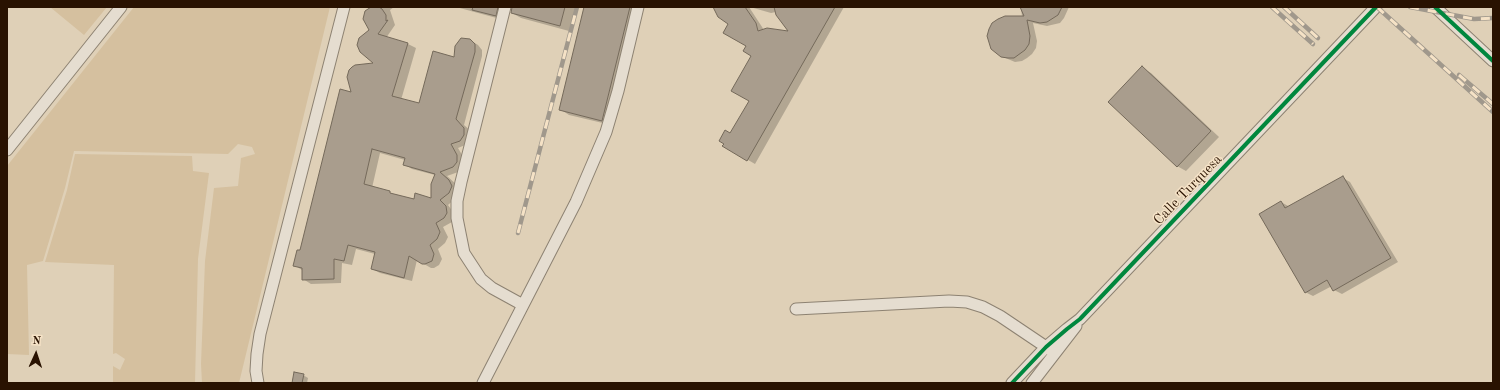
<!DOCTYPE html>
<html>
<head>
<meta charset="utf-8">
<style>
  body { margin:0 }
  #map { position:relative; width:1500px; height:390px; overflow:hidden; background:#dfd0b7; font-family:"Old Standard TT",serif }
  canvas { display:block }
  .frame { position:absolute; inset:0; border:8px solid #291201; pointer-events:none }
  .north { position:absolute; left:16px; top:334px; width:40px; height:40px; -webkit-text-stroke:3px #f5e2c6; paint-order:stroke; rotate:3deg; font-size:11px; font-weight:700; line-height:16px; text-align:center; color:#291201 }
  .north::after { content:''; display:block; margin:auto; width:14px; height:18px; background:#291201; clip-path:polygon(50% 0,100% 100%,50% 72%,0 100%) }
</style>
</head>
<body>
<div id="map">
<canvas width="1500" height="390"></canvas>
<div class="frame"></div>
<div class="north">N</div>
</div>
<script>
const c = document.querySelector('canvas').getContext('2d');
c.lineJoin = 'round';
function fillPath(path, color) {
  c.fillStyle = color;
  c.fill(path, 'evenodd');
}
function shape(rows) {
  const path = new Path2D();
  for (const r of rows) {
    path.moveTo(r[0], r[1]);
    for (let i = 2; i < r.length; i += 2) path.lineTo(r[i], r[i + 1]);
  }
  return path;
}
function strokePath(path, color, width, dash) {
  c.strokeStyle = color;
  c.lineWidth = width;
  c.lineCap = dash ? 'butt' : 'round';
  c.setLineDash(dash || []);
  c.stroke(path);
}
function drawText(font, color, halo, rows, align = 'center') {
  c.font = font + ' "Old Standard TT",serif';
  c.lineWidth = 3;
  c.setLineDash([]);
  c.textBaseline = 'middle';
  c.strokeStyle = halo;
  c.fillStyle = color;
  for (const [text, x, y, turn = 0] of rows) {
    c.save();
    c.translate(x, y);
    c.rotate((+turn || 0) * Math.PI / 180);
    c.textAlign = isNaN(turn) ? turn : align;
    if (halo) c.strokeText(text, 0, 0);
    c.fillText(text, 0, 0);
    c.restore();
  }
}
fillPath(shape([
  [50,7,107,7,84,35],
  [134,7,330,7,239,383,202,383,201,364,205,261,214,188,238,186,241,158,255,154,252,147,238,144,228,154,74,151,65,188,43,261,27,265,29,355,7,354,7,166],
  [75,154,192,156,193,171,209,173,198,259,195,383,113,383,113,366,120,370,125,359,116,353,113,354,114,265,45,262,67,190]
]), '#d5c09f');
fillPath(shape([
  [373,7,394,7,390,10,395,25,386,38,408,44,416,48,401,100,420,104,470,40,478,45,482,50,482,56,464,125,471,131,470,143,458,148,465,160,461,171,447,176,457,185,457,197,448,205,453,212,454,217,452,222,443,227,448,237,445,243,438,249,442,259,439,265,434,268,431,268,417,260,412,281,380,273,372,269,375,254,356,249,352,265,342,263,341,283,311,284,303,279,302,270,294,265,301,251,352,93,375,64,358,48,358,41,362,36,370,31],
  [380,153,405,160,404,164,412,169,435,175,432,199,414,200,372,188],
  [456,7,509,7,504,20],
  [512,7,576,7,569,31,521,18,512,13],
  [585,7,640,7,611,125,569,115,560,109],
  [716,7,749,7,764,30,790,33,776,12,771,13,750,7,844,7,755,164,724,146,750,101,753,56,748,46],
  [1021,7,1069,7,1064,18,1060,23,1047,26,1033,23,1037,41,1036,48,1032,54,1027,58,1022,61,1015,62,1003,57,1022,17],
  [1142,68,1151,73,1219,137,1186,171,1177,166],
  [1343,178,1350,182,1398,262,1342,294,1334,290,1332,286,1313,296,1305,292,1281,202,1290,207],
  [303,375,308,378,307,383,293,383]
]), '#0003');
const building = shape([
  [371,7,379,7,382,9,386,15,386,21,388,20,378,34,408,43,392,96,419,103,433,51,454,57,455,46,461,38,470,39,475,44,475,52,456,119,464,128,464,135,460,141,451,144,457,155,457,162,453,167,440,172,449,180,452,186,449,193,440,200,446,206,447,213,444,218,436,223,440,232,437,239,430,245,434,254,432,261,425,264,422,264,409,256,404,278,371,269,375,252,348,245,344,261,334,259,334,279,302,280,302,268,293,266,297,250,300,250,340,89,351,92,347,77,349,70,352,67,355,65,373,63,360,52,357,45,359,38,369,30,363,19,365,11,371,7],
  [372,149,405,158,403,165,435,174,431,184,431,198,415,193,414,199,390,193,390,191,364,184,372,149],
  [473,7,498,7,496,16,472,10,473,7],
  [512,7,565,7,560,26,511,13,512,7],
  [584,7,630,7,602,121,559,110,584,7],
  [713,7,745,7,756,23,758,31,767,28,788,31,776,15,774,7,835,7,747,161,722,146,724,144,719,141,725,130,730,133,749,101,731,91,751,56,743,51,746,46,723,33,728,24,718,17,713,7],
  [1020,7,1062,7,1058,15,1047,22,1040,23,1027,20,1030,36,1029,44,1025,50,1014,58,1008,58,1001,57,991,49,987,36,989,29,992,23,998,19,1005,16,1024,16,1020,7],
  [1142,66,1211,131,1177,167,1108,102,1142,66],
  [1343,176,1391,258,1333,291,1327,280,1305,293,1259,214,1281,201,1285,208,1343,176],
  [294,372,304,374,302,383,292,383,294,372]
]);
fillPath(building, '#a99d8d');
strokePath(building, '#74695a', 1);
const minor = shape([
  [505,7,461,182,457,201,457,218,464,253,481,279,492,288,523,305],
  [1435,7,1493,61],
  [7,150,121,7],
  [796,309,949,301,967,302,983,307,1000,316,1055,353],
  [258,383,256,371,257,354,260,334,344,7],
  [483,383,576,202,606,132,618,91,638,7],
  [1012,383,1046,347,1067,329,1080,319,1376,7],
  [1032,383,1076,326]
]);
strokePath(minor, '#8d8272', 13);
strokePath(minor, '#e5ddd0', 11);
const rail = shape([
  [1272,7,1313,44],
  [1284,7,1318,38],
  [1377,7,1493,112],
  [1410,7,1474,19,1493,18],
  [1459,75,1493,104],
  [518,233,577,7]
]);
strokePath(rail, '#a0988c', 4.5);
strokePath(rail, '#f5e2c6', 3, [9]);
strokePath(shape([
  [1435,7,1493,61],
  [1012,383,1046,347,1067,329,1080,319,1376,7]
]), '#00873e', 4);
drawText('14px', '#291201', '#f5e2c6', [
  ["Calle Turquesa",1188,190,-46]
]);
</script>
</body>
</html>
